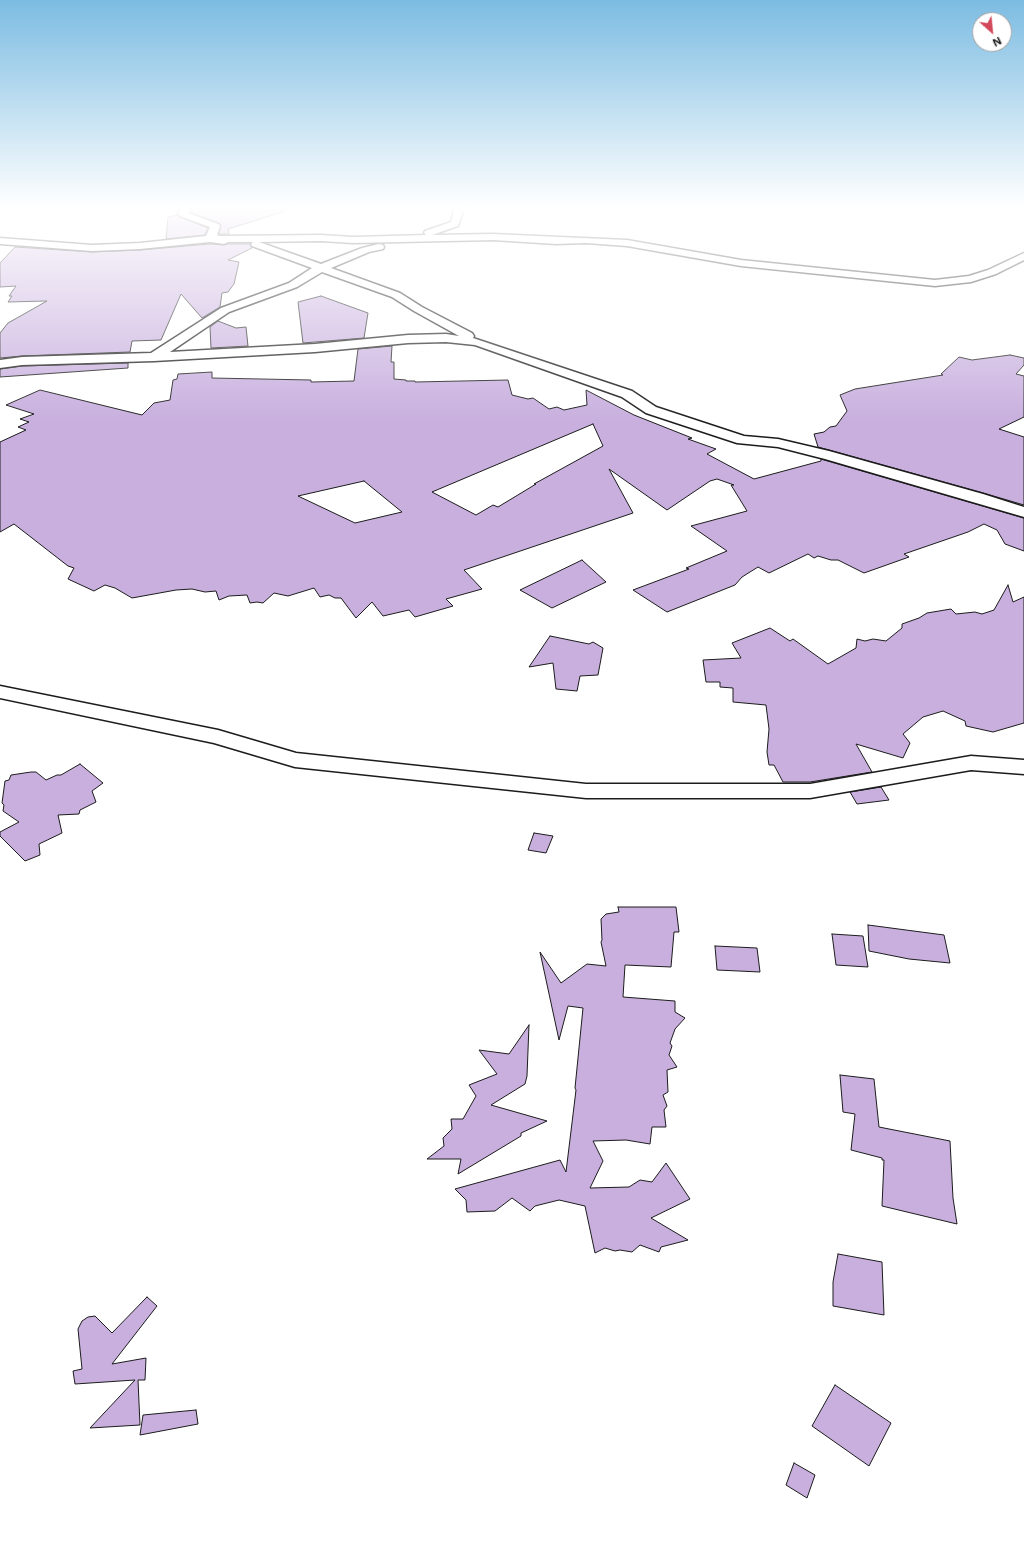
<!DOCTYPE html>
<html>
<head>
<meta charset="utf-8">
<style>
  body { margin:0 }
  #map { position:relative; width:1024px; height:1545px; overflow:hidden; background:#fff; font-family:Mali,sans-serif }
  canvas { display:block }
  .north { position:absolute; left:972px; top:12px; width:40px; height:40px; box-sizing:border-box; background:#fff; border:1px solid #a4a4a4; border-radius:50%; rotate:153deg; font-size:11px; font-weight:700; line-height:16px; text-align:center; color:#1c1c1c }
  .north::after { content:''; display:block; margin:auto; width:14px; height:18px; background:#d1495b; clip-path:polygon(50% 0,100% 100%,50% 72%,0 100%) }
</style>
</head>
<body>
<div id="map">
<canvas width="1024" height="1545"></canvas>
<div class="north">N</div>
</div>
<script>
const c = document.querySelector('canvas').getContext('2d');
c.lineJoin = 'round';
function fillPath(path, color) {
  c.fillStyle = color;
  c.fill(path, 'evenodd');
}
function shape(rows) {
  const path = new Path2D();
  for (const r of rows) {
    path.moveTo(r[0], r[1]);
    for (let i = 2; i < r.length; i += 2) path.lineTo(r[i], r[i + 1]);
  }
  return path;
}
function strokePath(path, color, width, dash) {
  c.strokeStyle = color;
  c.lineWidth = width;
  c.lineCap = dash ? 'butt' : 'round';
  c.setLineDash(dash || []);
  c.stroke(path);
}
const building = shape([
  [193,205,289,205,289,210,228,229,229,234,219,234,221,225,219,223,190,212,193,205],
  [177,215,179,217,208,228,205,235,166,239,168,217,177,215],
  [210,244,224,245,228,244,250,244,252,248,228,260,239,262,234,284,228,292,222,293,220,307,202,318,181,294,161,340,132,341,130,352,22,356,0,358,0,333,8,323,47,301,8,302,12,296,9,296,16,286,0,287,0,263,15,247,92,252,140,250,210,244],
  [321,296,368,313,364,338,303,343,298,302,321,296],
  [218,321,236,328,246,327,248,346,211,348,210,327,218,321],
  [392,346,391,362,394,362,394,379,406,380,406,381,415,381,415,382,508,380,512,395,528,399,533,398,549,409,557,407,564,410,587,405,586,390,634,415,692,438,688,439,716,449,707,454,754,479,821,461,821,459,1024,518,1024,551,1005,544,997,530,984,524,968,532,904,554,909,557,864,573,838,560,831,560,818,556,814,558,808,554,769,573,758,567,742,577,735,585,667,612,633,590,689,569,686,568,727,551,691,526,747,511,731,485,734,485,717,479,710,481,667,510,609,469,633,513,464,570,482,589,446,599,453,606,415,617,409,610,383,616,372,602,356,618,341,598,335,598,329,595,320,597,314,588,288,596,274,593,263,603,257,602,250,603,247,595,229,596,219,600,216,591,205,592,192,589,176,590,132,598,115,588,105,585,94,591,68,579,74,568,68,566,14,524,0,532,0,442,26,430,18,427,29,422,20,419,34,414,6,405,40,390,142,415,154,403,170,400,173,380,177,379,178,374,212,372,212,378,311,380,311,382,354,381,358,349,392,346],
  [593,424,603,446,534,484,536,484,498,507,493,505,476,515,432,492,593,424],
  [364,481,402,512,355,523,298,496,364,481],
  [1010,355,1024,358,1024,365,1016,374,1024,376,1024,417,999,429,1024,437,1024,505,983,493,818,447,814,434,824,432,830,427,836,426,847,411,840,395,855,389,943,375,941,374,959,357,972,360,1010,355],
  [128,363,128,368,0,377,0,369,22,366,128,363],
  [582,560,606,582,552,608,520,590,582,560],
  [1008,585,1013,602,1024,597,1024,723,993,732,966,726,965,721,943,711,923,717,903,734,910,743,903,758,856,744,872,772,810,782,783,782,774,765,769,765,767,752,769,729,766,705,733,702,733,688,720,687,720,682,706,682,703,660,741,658,732,643,770,628,790,641,793,639,828,664,856,648,857,639,865,641,873,639,886,641,902,628,902,624,919,618,927,613,951,609,956,614,975,612,982,614,994,610,1008,585],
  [550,636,589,644,593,642,603,648,598,675,580,676,577,691,556,689,553,663,529,667,550,636],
  [80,764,103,783,92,791,96,802,80,810,79,814,58,815,62,833,39,844,40,855,25,861,0,836,0,832,19,822,3,811,4,805,2,803,5,781,9,780,11,775,31,772,36,772,46,780,57,775,61,775,80,764],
  [881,787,889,800,857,804,850,792,881,787],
  [534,833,553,836,546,853,528,850,534,833],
  [618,907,676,907,679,932,674,932,671,967,625,965,623,997,675,1001,675,1012,685,1018,675,1029,670,1043,672,1046,669,1055,677,1067,667,1070,668,1092,663,1095,667,1106,664,1110,666,1127,652,1127,650,1144,626,1140,593,1141,603,1161,590,1188,629,1187,640,1180,652,1182,666,1163,690,1199,651,1218,688,1240,661,1247,659,1252,640,1245,632,1252,620,1250,615,1251,605,1248,595,1253,585,1206,559,1200,535,1206,530,1211,512,1198,495,1211,467,1212,466,1200,455,1189,560,1160,566,1172,576,1090,575,1088,583,1008,568,1006,559,1040,540,952,561,983,587,964,606,966,601,942,602,940,601,919,606,914,619,912,618,907],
  [868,925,944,935,950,963,909,959,869,951,868,925],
  [832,934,863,936,868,967,836,965,832,934],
  [715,946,757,948,760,972,717,970,715,946],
  [529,1025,527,1076,525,1084,491,1105,547,1121,521,1133,521,1136,458,1174,461,1159,427,1159,444,1146,443,1138,452,1129,451,1119,463,1119,476,1096,469,1085,497,1074,479,1050,509,1054,529,1025],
  [840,1075,874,1079,879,1127,950,1141,953,1198,957,1224,882,1206,884,1160,882,1160,882,1158,851,1150,855,1114,843,1112,840,1075],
  [838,1254,882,1262,884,1315,833,1306,833,1282,838,1254],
  [147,1297,157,1306,112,1364,146,1358,145,1380,138,1380,140,1425,90,1428,135,1380,75,1384,73,1371,82,1369,78,1329,82,1321,88,1317,95,1316,112,1333,147,1297],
  [835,1385,891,1423,869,1466,812,1426,835,1385],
  [196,1410,198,1424,140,1435,143,1415,196,1410],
  [794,1463,815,1475,807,1498,786,1485,794,1463]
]);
fillPath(building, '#c8afde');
strokePath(building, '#1c1c1c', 1);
const minor = shape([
  [183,205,192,205,188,213,218,224,220,226,217,235,219,236,321,235,353,237,426,235,424,233,425,231,451,222,455,205,465,205,458,226,432,235,493,234,627,240,741,260,935,280,969,276,988,270,1024,253,1024,260,996,274,971,282,935,286,741,266,627,246,586,243,556,244,493,240,353,243,321,241,259,242,321,264,362,248,379,244,383,245,384,247,383,249,369,252,331,268,400,293,422,307,472,333,474,336,473,338,632,391,656,407,744,436,778,439,829,451,983,494,1024,507,1024,517,825,459,778,447,737,443,646,413,622,397,475,345,446,342,408,343,315,352,154,361,22,365,0,368,0,360,22,357,151,353,221,308,289,283,312,268,252,246,251,244,253,242,228,242,224,244,210,242,140,249,92,251,0,244,0,238,92,245,140,243,206,236,210,227,180,216,178,214,183,205],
  [322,272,392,297,414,311,459,336,446,334,408,335,315,344,170,352,229,312,297,287,322,272],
  [0,686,218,730,296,753,586,784,810,784,971,756,1024,760,1024,774,971,770,810,798,586,798,295,767,214,743,0,698,0,686]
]);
strokePath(minor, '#1c1c1c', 3);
fillPath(minor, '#fff');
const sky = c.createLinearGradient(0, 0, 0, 422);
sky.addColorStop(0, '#7cbce2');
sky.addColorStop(0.49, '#fff');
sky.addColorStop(1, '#ffffff00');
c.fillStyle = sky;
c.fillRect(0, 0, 1024, 422);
</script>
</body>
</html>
